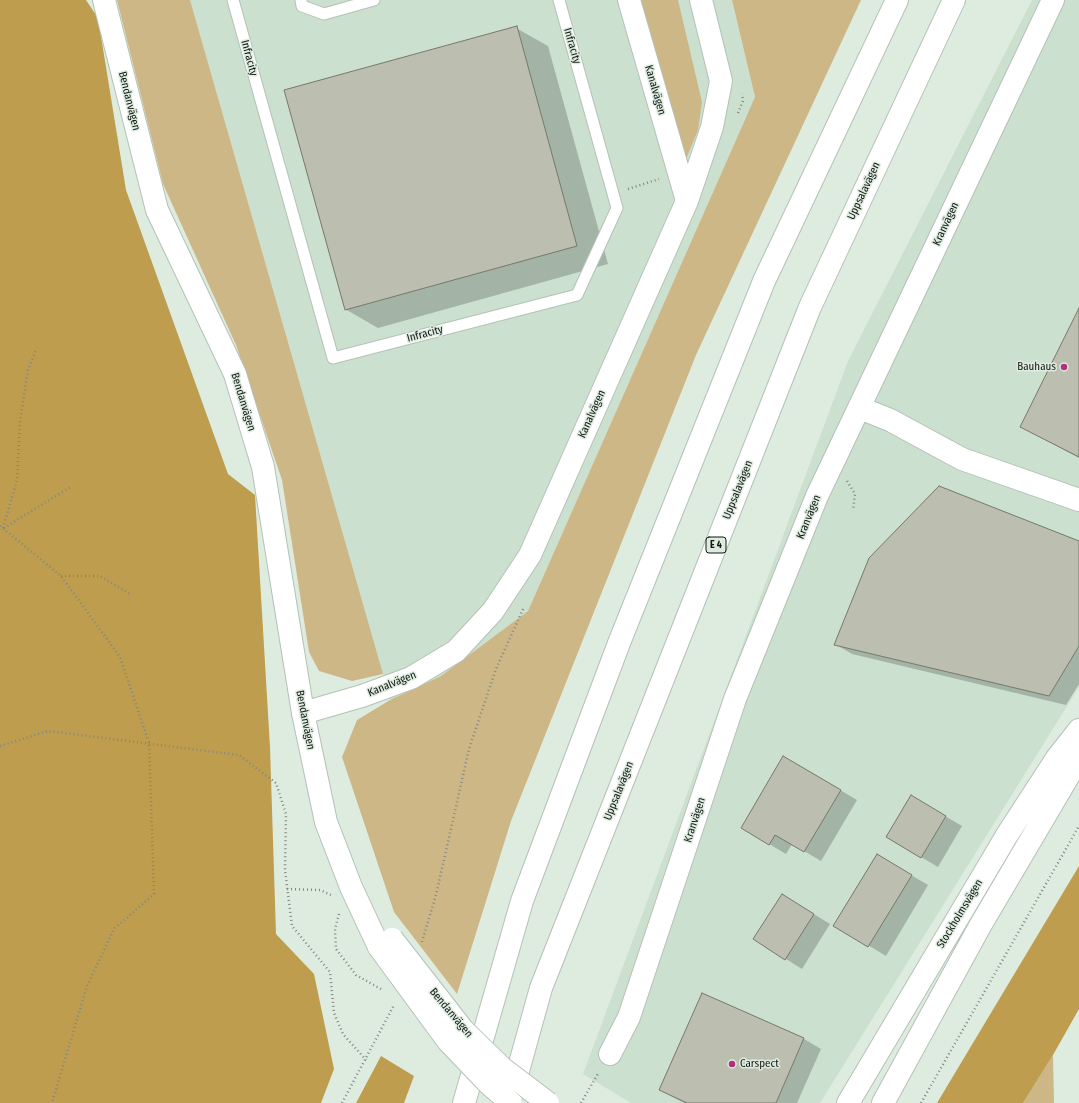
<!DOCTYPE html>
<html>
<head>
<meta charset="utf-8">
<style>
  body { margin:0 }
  canvas { display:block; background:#deece0 }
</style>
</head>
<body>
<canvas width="1079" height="1103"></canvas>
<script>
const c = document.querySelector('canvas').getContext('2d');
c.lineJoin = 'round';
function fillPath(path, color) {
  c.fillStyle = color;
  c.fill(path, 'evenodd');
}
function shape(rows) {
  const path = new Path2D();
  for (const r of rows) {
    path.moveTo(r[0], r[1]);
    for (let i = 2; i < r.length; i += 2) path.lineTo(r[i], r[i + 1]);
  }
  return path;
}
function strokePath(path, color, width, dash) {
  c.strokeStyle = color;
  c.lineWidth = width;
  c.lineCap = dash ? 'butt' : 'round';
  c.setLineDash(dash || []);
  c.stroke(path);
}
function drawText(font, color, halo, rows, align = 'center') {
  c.font = font + ' "Fira Sans Condensed",sans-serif';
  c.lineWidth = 3;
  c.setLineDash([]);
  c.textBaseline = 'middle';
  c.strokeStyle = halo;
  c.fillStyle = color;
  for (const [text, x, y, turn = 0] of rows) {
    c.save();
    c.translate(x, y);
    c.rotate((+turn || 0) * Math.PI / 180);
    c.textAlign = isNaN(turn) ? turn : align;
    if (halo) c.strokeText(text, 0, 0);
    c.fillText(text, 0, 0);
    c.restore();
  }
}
fillPath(shape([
  [190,0,732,0,755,97,528,611,441,676,390,700],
  [1032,0,1079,0,1079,687,820,1103,631,1103,583,1074,848,361]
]), '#cce0cf');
fillPath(shape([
  [117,0,190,0,383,674,352,681,319,671,309,652,282,480,236,345,163,184],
  [639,0,678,0,702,102,698,130,684,164],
  [732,0,861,0,696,355,511,821,457,994,394,912,342,757,357,720,390,700,441,676,528,611,755,97],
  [1053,1055,1054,1103,1023,1103]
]), '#cdb787');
fillPath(shape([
  [0,0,86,0,98,18,126,190,228,474,255,495,270,747,276,934,314,974,334,1069,321,1103,0,1103],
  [1079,866,1079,1009,1053,1055,1023,1103,937,1103],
  [381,1056,414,1076,404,1103,356,1103]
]), '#bf9d4f');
fillPath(shape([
  [516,28,548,46,608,264,378,328,345,309],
  [1079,310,1079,458,1038,436],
  [1079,542,1079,684,1066,705,852,654,835,644],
  [784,757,857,800,821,861,792,844,786,854,742,828],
  [928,806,962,826,938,867,921,857],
  [894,865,928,885,886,956,835,925],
  [799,905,830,924,802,969,786,959],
  [703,994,804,1039,821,1049,797,1103,684,1103,660,1090]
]), '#0003');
const building = shape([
  [517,26,577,246,345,310,284,90,517,26],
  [1079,308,1079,457,1020,427,1079,308],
  [939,486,1079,541,1079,646,1049,696,834,645,869,558,939,486],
  [783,756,841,790,804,852,775,835,769,845,741,828,783,756],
  [911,795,946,816,921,858,886,837,911,795],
  [877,854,912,875,868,947,833,926,877,854],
  [782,894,814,914,785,960,753,939,782,894],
  [702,993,804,1038,776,1103,687,1103,659,1090,702,993]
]);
fillPath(building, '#bcbfb0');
strokePath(building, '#76796b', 1);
const lane = shape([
  [233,0,333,358,577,295,617,208,559,0],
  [301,0,302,6,324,14,374,0]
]);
const street = shape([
  [629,0,687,201],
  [860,408,890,420,962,459,1079,500],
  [303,713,362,696,411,678,456,651,493,611,530,555,687,201,712,127,721,81,701,0],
  [610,1054,629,1017,735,699,817,496,1053,0]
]);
const secondary = shape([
  [104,0,157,210,235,374,263,467,303,713,326,822,351,887,379,947],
  [848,1103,1007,835,1057,758,1079,730],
  [883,1103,980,926,1079,758]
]);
const highway = shape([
  [511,1096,541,988,810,307,954,0],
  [464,1103,522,901,619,643,764,281,897,0]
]);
strokePath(lane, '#b4c1b6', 13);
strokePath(street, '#b4c1b6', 24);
strokePath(secondary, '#b4c1b6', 24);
strokePath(highway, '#b4c1b6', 24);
strokePath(shape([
  [738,113,743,101,742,94],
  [628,189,659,179],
  [847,481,855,494,853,510],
  [0,526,61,576,120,657,149,743,154,894,114,929,87,986,52,1103],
  [3,528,17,480,20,421,28,370,36,350],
  [4,528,72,486],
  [61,576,100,576,130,594],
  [0,746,48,731,239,755,276,783,286,814,285,870,292,926,330,972,334,1013,343,1034,366,1060],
  [287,889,320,890,331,895],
  [339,914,335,929,336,949,356,975,381,989,383,988],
  [422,942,436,895,469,749,496,669,524,607],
  [342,1103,394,1005],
  [581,1103,599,1072],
  [921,1103,1079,826]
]), '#808981', 2.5, [1, 3]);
strokePath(lane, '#fff', 11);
strokePath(street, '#fff', 22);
strokePath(secondary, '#fff', 22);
strokePath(highway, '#fff', 22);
const secondaryBridge = shape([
  [392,939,463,1030,502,1068,548,1103],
  [379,947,448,1041,488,1083,511,1103]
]);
strokePath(secondaryBridge, '#b4c1b6', 24, []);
strokePath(secondaryBridge, '#fff', 22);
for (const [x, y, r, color] of [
  [1064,367,4,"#b1307c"],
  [732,1064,4,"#b1307c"]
]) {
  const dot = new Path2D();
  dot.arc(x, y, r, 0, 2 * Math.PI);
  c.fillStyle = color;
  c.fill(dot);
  strokePath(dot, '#deece0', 1.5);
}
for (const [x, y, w] of [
  [716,545,20]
]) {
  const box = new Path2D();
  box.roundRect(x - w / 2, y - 8, w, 16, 3);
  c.fillStyle = '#deece0';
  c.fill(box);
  strokePath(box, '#121713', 1);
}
drawText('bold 10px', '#121713', null, [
  ["E 4",716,545]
]);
drawText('11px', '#121713', '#deece0', [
  ["Infracity",572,46,74],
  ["Infracity",249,58,75],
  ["Kanalvägen",655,90,74],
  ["Bendanvägen",129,101,76],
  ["Uppsalavägen",864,191,-65],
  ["Kranvägen",946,224,-65],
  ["Infracity",425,334,-15],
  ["Bendanvägen",243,402,73],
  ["Kanalvägen",592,414,-66],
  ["Uppsalavägen",738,490,-68],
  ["Kranvägen",809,517,-68],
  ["Kanalvägen",392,684,-22],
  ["Bendanvägen",305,720,79],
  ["Uppsalavägen",619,791,-68],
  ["Kranvägen",695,820,-72],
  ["Stockholmsvägen",960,914,-59],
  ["Bendanvägen",451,1013,50]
]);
drawText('11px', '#121713', '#deece0', [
  ["Bauhaus",1056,367],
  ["Carspect",740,1064,"left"]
], 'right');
</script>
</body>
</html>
